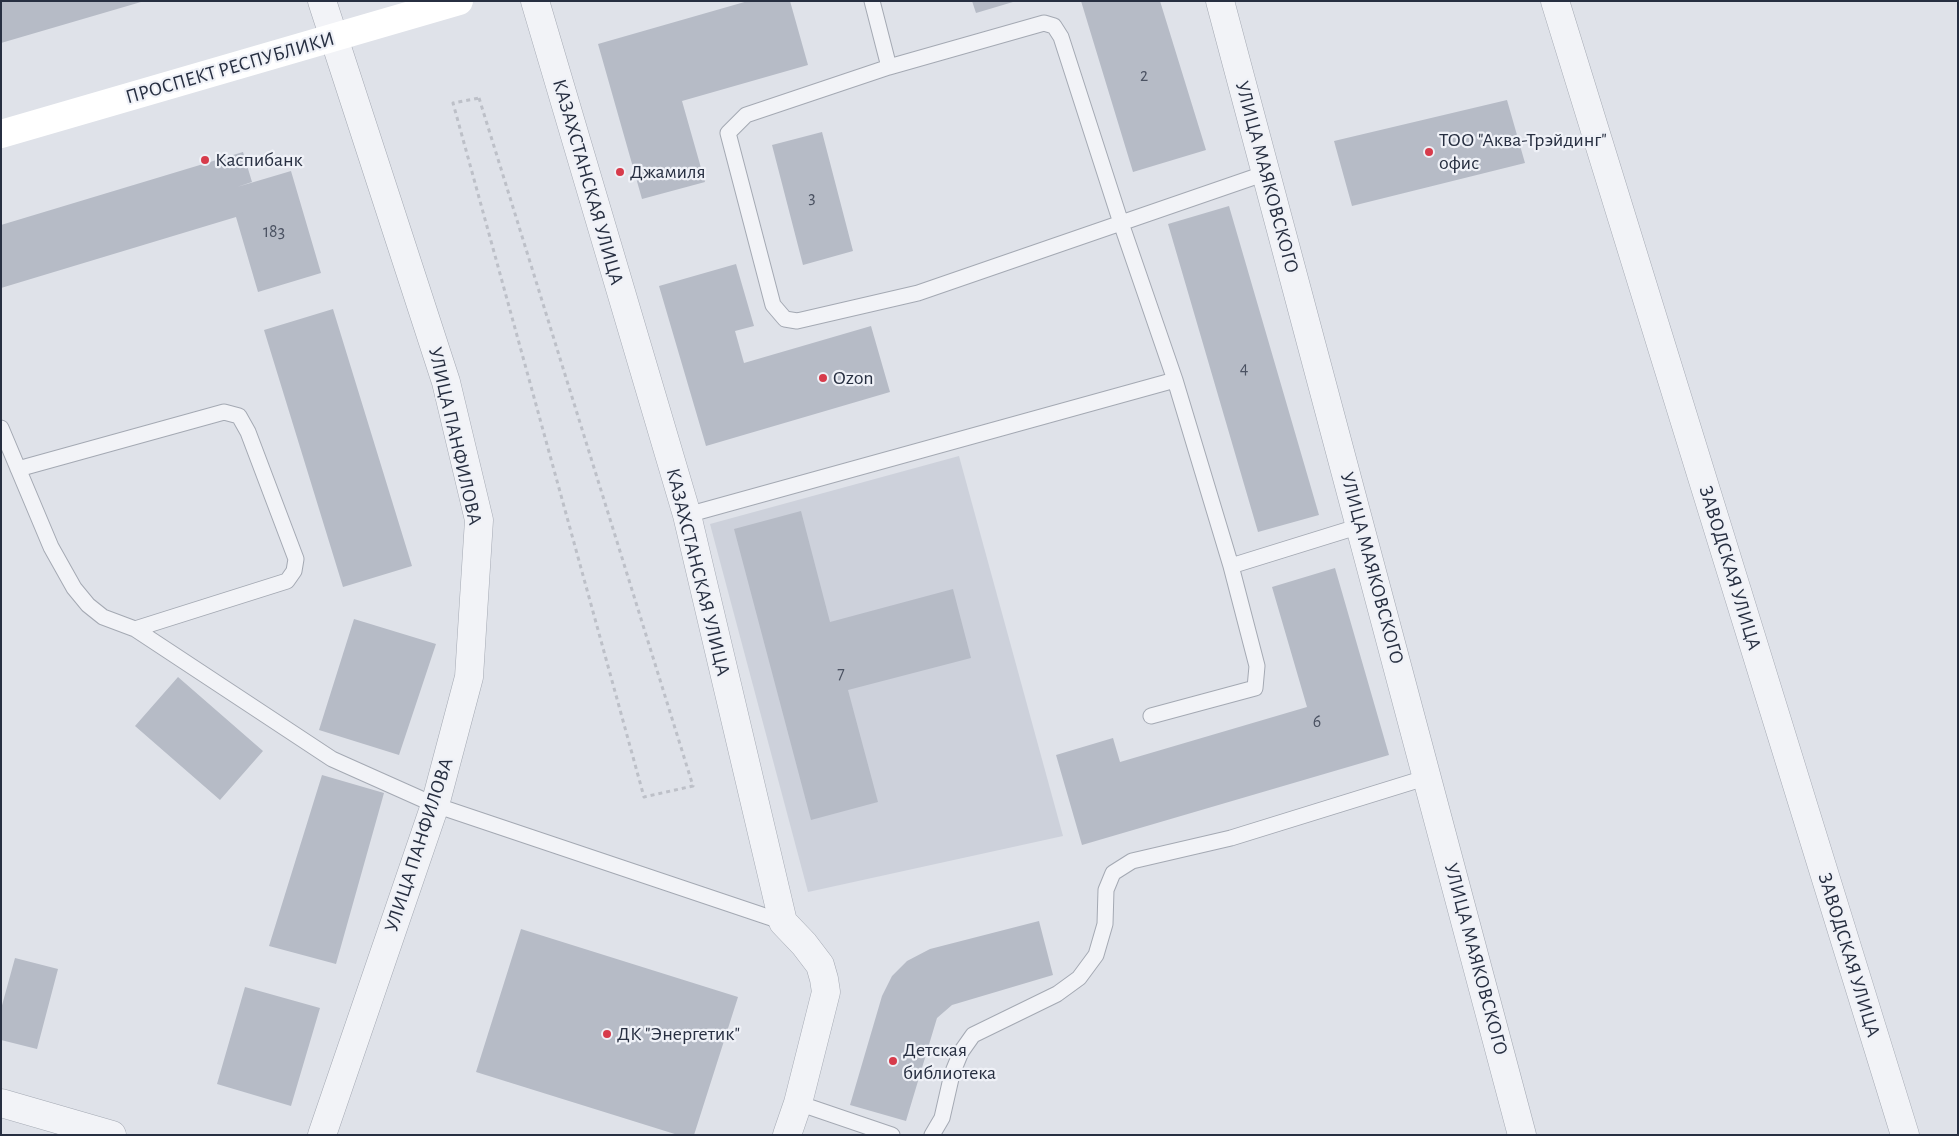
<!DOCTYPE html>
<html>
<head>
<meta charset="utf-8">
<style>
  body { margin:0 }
  #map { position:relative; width:1959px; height:1136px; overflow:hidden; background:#dfe2e9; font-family:"Alegreya Sans",sans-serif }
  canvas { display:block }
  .frame { position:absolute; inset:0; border:2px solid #272f41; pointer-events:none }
</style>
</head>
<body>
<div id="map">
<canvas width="1959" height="1136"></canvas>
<div class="frame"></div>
</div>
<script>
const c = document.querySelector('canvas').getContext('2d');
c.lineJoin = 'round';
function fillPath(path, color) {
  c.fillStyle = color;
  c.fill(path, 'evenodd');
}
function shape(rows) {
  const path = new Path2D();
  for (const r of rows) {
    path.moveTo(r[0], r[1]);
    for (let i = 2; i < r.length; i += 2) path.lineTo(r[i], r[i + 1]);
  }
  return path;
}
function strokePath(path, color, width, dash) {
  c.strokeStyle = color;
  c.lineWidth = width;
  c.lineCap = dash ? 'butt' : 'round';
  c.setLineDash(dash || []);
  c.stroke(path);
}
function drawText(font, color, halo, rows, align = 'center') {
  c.font = font + ' "Alegreya Sans",sans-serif';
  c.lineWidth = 4.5;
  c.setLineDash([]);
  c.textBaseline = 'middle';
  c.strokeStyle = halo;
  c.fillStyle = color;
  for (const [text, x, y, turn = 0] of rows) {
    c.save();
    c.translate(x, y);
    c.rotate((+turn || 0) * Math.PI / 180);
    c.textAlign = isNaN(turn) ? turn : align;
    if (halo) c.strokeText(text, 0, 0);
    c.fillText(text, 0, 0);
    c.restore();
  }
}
fillPath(shape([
  [959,456,1063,836,808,892,710,524]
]), '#cdd1db');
fillPath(shape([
  [1,1,141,1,141,2,1,43],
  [748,1,790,1,808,65,682,101,705,182,642,199,598,44],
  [972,1,1013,1,1013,2,976,13],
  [1081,1,1160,1,1206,150,1133,172],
  [1507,100,1525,163,1352,206,1334,141],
  [822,132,853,251,803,265,772,145],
  [243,152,252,182,237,187,291,171,321,273,258,292,236,217,1,288,1,225],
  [1229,206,1319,515,1258,532,1168,224],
  [736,264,754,326,735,331,744,363,871,326,890,392,706,446,659,286],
  [333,309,412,566,343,587,264,330],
  [801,511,830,622,953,589,971,658,848,690,878,802,811,820,734,529],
  [1335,568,1389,755,1082,845,1056,755,1113,738,1120,762,1307,707,1272,587],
  [354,619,436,644,399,755,319,730],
  [178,677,263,751,220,800,135,726],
  [322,775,384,793,336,964,269,946],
  [1039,921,1053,975,952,1005,937,1018,906,1121,850,1105,882,996,892,976,907,961,930,949],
  [521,929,738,997,694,1135,678,1135,476,1072],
  [15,958,58,969,37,1049,1,1040,1,1009],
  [245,987,320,1008,291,1106,217,1084]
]), '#b6bbc6');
const service = shape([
  [872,1,889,67,746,115,728,133,773,305,785,319,797,321,918,293,1266,173],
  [889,67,1044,23,1054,26,1061,37,1121,223,1175,380],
  [1,428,51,547,74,588,88,605,103,617,135,629,332,759,435,805,783,922],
  [18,469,224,412,239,416,248,432,296,559,294,571,287,581,135,629],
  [687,515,1175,380,1231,566,1257,666,1255,688,1151,716],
  [1231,566,1360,526],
  [798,1103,892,1135],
  [932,1135,942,1118,952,1074,961,1052,973,1035,1057,994,1079,978,1096,955,1105,924,1106,890,1113,873,1132,861,1231,838,1428,777]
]);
const minor = shape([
  [535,1,687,515,783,922,804,944,820,965,824,979,826,992,798,1103,787,1135],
  [1220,1,1522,1135],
  [1555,1,1905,1135],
  [1,1103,112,1135]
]);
const tertiary = shape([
  [322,1,446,382,479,520,469,677,435,805,322,1135]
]);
strokePath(service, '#a4a9b3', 17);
strokePath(minor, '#a4a9b3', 29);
strokePath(tertiary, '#a4a9b3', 29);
strokePath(shape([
  [479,98,693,786,644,797,453,103,479,98]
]), '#bdc0c8', 3, [4, 4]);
strokePath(service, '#f2f3f7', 15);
strokePath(minor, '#f2f3f7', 28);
strokePath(tertiary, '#f2f3f7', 28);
strokePath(shape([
  [1,134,459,1]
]), '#fff', 28);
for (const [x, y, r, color] of [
  [1429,152,5,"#d73b4b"],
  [205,160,5,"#d73b4b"],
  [620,172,5,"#d73b4b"],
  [823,378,5,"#d73b4b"],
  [607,1034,5,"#d73b4b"],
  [893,1061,5,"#d73b4b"]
]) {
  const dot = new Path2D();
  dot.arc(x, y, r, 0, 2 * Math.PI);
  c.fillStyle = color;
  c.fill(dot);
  strokePath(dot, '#eff1f7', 2);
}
drawText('18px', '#4b5262', null, [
  ["2",1144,76],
  ["3",812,198],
  ["183",274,232],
  ["4",1244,369],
  ["7",841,674],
  ["6",1317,722]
]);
drawText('20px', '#272f41', '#eff1f7', [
  ["ПРОСПЕКТ РЕСПУБЛИКИ",230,68,-16],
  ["УЛИЦА МАЯКОВСКОГО",1267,177,75],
  ["КАЗАХСТАНСКАЯ УЛИЦА",588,182,74],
  ["УЛИЦА ПАНФИЛОВА",455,436,77],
  ["УЛИЦА МАЯКОВСКОГО",1372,568,75],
  ["ЗАВОДСКАЯ УЛИЦА",1730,568,73],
  ["КАЗАХСТАНСКАЯ УЛИЦА",698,572,76],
  ["УЛИЦА ПАНФИЛОВА",419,845,-72],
  ["ЗАВОДСКАЯ УЛИЦА",1849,955,73],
  ["УЛИЦА МАЯКОВСКОГО",1476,959,75]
]);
drawText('20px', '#272f41', '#eff1f7', [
  ["ТОО \"Аква-Трэйдинг\"",1439,140],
  ["офис",1439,163],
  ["Каспибанк",215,160],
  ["Джамиля",630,172],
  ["Ozon",833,378],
  ["ДК \"Энергетик\"",617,1034],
  ["Детская",903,1050],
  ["библиотека",903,1073]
], 'left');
</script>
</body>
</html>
